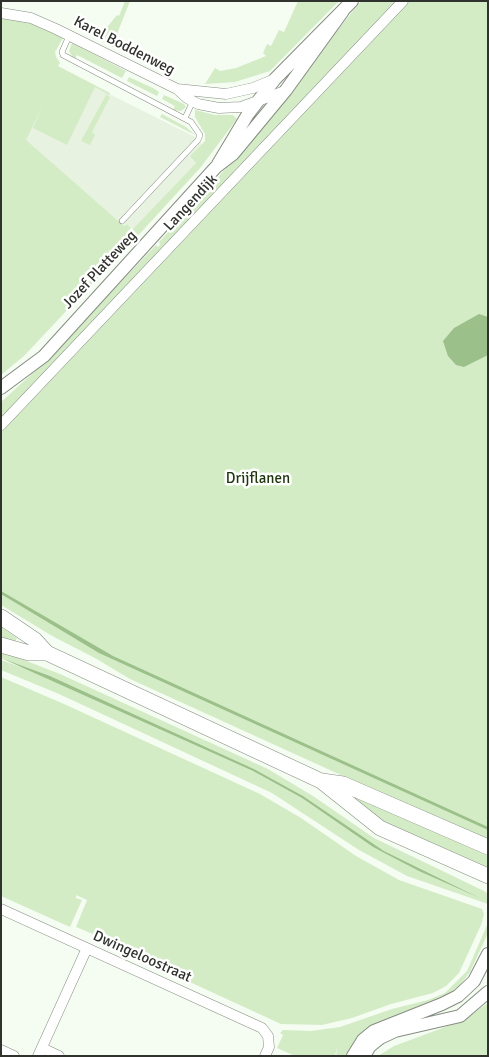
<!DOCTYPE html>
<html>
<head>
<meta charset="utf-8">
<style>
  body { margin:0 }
  #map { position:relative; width:489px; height:1057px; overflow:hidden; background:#f5fcf1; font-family:Signika,sans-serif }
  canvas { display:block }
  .frame { position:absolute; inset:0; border:2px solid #30322e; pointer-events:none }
</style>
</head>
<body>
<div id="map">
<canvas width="489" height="1057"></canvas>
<div class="frame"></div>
</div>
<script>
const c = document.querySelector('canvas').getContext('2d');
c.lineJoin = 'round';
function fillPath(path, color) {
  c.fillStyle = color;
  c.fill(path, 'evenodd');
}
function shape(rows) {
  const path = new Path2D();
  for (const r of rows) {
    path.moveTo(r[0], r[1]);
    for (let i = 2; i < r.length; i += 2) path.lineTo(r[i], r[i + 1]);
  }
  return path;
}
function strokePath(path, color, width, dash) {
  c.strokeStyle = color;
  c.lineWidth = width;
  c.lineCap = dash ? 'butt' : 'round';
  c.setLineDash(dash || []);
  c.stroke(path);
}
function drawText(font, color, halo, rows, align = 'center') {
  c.font = font + ' Signika,sans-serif';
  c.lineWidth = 5;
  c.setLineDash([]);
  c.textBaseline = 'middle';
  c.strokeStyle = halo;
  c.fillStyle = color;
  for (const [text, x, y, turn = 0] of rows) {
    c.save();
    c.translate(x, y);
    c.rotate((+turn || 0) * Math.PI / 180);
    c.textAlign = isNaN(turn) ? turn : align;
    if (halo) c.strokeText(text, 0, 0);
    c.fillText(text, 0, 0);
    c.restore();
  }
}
fillPath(shape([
  [61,70,195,137,202,144,190,156,197,162,133,229,127,224,124,226,25,140]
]), '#e7f2e1');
fillPath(shape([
  [125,1,130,1,115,39,125,43,121,51,100,40,103,32,117,15,119,16],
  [298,1,339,1,270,71,235,82,205,84,215,68,220,71,236,68,266,56,263,53,267,44,271,46,279,30,284,32],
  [361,1,488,1,488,842,130,679,95,658,54,637,1,605,1,402,45,362,156,245,158,247,160,245,159,242,211,186],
  [1,17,25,21,63,38,55,52,56,57,60,63,58,66,110,93,109,95,95,87,67,145,33,128,43,105,26,140,124,226,127,224,131,228,126,234,133,240,24,356,1,375],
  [72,43,126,71,122,78,77,55,75,59,73,58,69,51],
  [129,77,153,88,159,92,157,96,127,81],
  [106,95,110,97,92,132,95,135,90,145,81,141],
  [164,95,184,104,186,107,181,111,173,110,175,106,162,99],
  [195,110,215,115,233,115,237,119,201,167,134,240,128,234,196,163,190,156,205,141,205,134,195,117],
  [162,114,186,127,195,135,160,117],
  [1,627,17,638,15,642,1,638],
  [1,651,60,674,268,769,313,796,374,838,484,891,488,894,488,904,407,876,359,850,272,793,59,694,1,670,1,660,32,671,253,771,302,798,373,847,479,897,384,851,303,796,254,769,50,676,1,658],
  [1,677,64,704,260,794,301,818,356,856,399,880,482,909,484,914,481,925,459,973,446,986,433,993,391,1004,352,1018,322,1025,281,1024,92,937,93,934,76,927,87,900,76,895,76,898,82,900,70,927,1,896],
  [337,787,488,856,488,871,378,819],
  [488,923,488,933,470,972,457,989,433,1002,375,1024,347,1056,336,1056,337,1047,335,1056,295,1056,277,1048,283,1035,280,1033,283,1030,311,1031,340,1027,392,1009,428,1000,445,993,467,971],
  [488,1003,488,1056,378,1056,394,1046,464,1020]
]), '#d3ecc6');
fillPath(shape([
  [479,314,488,317,488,355,464,367,456,365,448,356,443,341,454,328],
  [1,591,113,656,488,827,488,830,99,653,1,594],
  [1,658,50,676,254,769,303,796,384,851,480,898,419,871,373,847,302,798,253,771]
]), '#9cc089');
const service = shape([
  [69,36,62,52,63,55,191,122,200,135,198,140,122,221],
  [185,118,193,101]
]);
const minor = shape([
  [1,13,31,18,56,29,177,89,187,98,198,104,219,108,241,107,285,91],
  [177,89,226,94,253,88,275,79],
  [1,425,403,1],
  [1,909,262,1028,268,1036,269,1047,265,1056],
  [42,1048,59,1056],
  [1,1050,14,1056],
  [38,1056,87,948]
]);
const tertiary = shape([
  [218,164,248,114,275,79,352,1],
  [1,388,44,356,216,167,233,154,286,90,343,11],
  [353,1056,363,1040,374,1031,442,1004,458,996,474,981,488,954],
  [364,1056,370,1046,380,1038,395,1031,460,1016,488,992]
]);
const secondary = shape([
  [1,617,35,640,47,653,321,781,380,828,488,876],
  [1,645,29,653,47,653],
  [322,781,343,784,488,847]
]);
strokePath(service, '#868d83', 6);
strokePath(minor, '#868d83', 11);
strokePath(tertiary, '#868d83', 14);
strokePath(secondary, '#868d83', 16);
strokePath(service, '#fff', 5);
strokePath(minor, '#fff', 10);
strokePath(tertiary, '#fff', 12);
strokePath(secondary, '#fff', 15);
drawText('15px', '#30322e', '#fff', [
  ["Karel Boddenweg",124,46,27],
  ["Langendijk",191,203,-47],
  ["Jozef Platteweg",100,270,-47],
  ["Dwingeloostraat",142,957,24]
]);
drawText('15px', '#1e350e', '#fff', [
  ["Drijflanen",258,479]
]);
</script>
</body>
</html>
